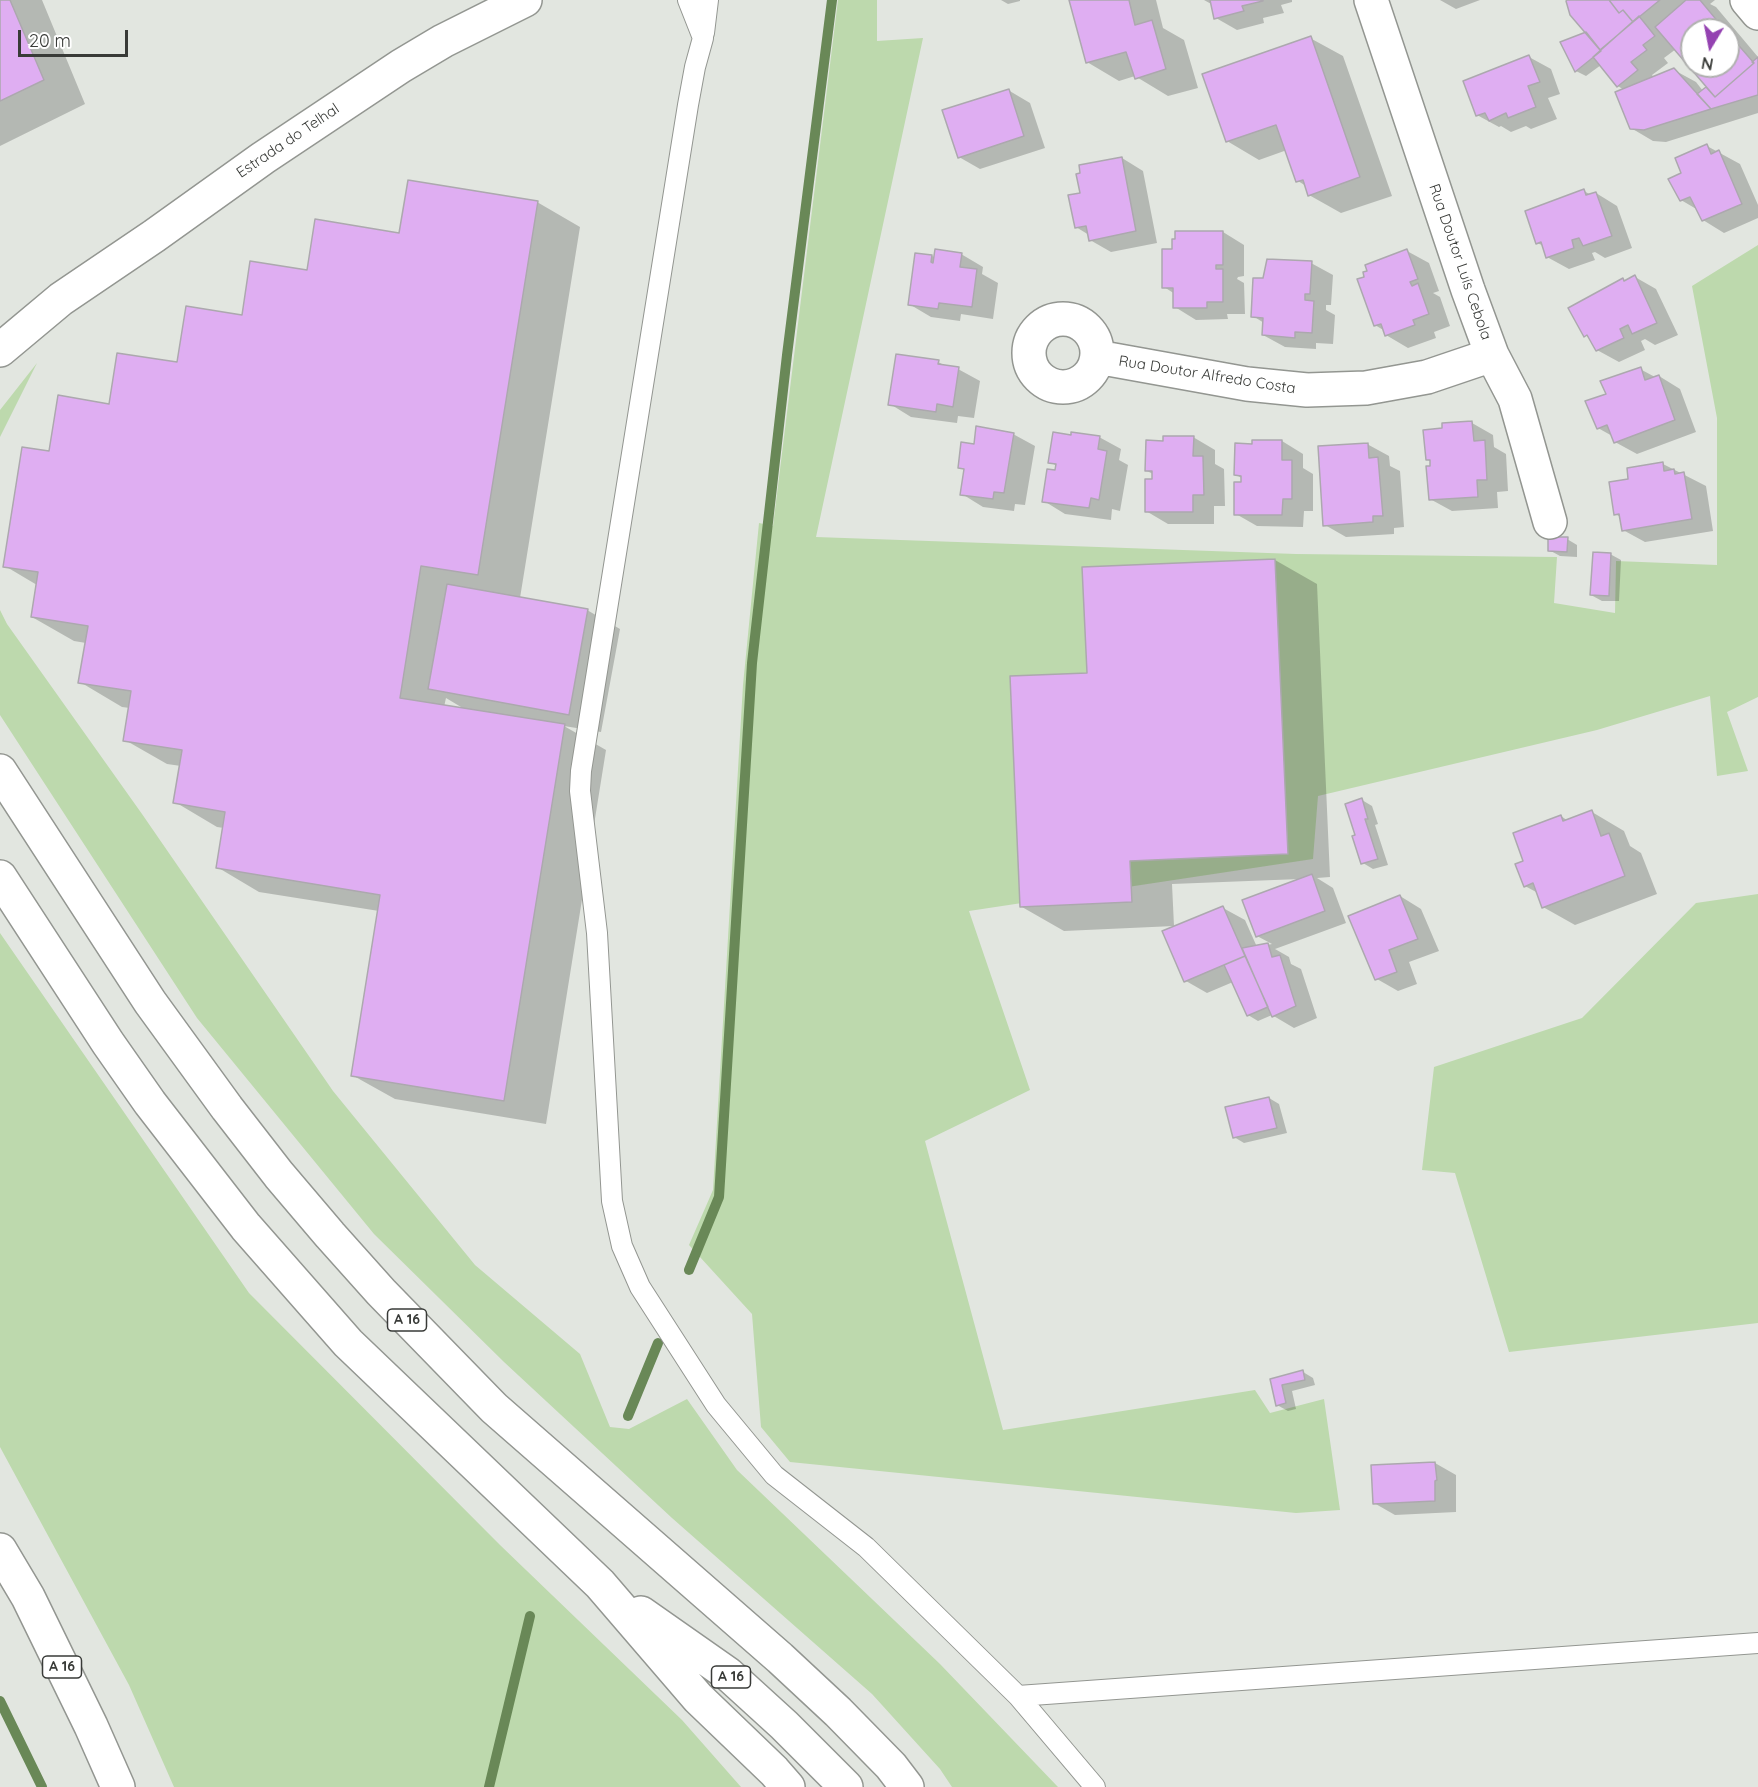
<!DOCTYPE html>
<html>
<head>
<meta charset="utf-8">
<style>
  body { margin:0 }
  #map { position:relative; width:1758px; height:1787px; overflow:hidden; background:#e2e6e0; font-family:Quicksand,sans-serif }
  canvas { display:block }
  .north { position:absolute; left:1680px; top:18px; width:60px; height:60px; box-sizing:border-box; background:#fff; border:2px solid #b0b1af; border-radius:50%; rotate:190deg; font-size:16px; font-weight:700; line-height:24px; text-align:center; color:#393b38 }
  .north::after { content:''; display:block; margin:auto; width:21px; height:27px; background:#9442b1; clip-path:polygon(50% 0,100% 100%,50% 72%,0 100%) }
  .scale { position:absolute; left:18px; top:30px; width:110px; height:27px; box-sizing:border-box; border:3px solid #393b38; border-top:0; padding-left:8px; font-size:18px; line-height:21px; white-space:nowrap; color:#393b38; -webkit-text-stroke:4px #fff; paint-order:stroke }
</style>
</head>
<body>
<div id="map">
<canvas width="1758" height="1787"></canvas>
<div class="north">N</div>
<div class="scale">20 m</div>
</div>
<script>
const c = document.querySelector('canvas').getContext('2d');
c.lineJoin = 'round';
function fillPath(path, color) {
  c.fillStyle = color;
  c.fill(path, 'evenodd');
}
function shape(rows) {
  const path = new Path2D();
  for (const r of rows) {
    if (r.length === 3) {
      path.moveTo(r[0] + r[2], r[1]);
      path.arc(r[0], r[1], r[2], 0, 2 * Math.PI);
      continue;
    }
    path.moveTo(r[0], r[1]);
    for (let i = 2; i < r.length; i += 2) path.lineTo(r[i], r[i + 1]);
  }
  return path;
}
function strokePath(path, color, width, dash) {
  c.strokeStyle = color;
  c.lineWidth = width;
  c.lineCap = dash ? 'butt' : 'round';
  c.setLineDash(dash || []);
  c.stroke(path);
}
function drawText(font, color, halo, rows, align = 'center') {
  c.font = font + ' Quicksand,sans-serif';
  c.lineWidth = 6;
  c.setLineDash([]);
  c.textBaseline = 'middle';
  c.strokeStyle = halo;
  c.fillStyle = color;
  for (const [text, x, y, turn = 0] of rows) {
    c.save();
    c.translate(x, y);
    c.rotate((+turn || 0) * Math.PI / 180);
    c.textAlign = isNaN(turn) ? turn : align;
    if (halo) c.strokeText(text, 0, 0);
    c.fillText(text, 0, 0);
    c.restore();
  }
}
fillPath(shape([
  [838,0,877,0,877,41,923,38,816,537,1296,554,1557,557,1554,603,1615,613,1616,561,1717,565,1717,418,1692,286,1758,245,1758,697,1727,712,1748,771,1717,776,1710,696,1597,730,1318,796,1313,859,969,911,1030,1090,925,1141,1003,1430,1255,1390,1270,1413,1324,1399,1340,1510,1296,1513,790,1462,761,1427,752,1314,689,1245,713,1190,743,685,759,523,773,526],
  [37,363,0,437,0,410],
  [0,610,7,624,142,814,333,1091,475,1265,580,1354,610,1427,629,1429,687,1399,737,1470,940,1664,1058,1787,952,1787,940,1769,872,1694,672,1518,504,1362,374,1234,197,1018,0,715],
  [1758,894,1758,1323,1509,1352,1455,1173,1422,1170,1434,1067,1582,1018,1696,903],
  [0,933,249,1293,500,1545,682,1720,741,1787,174,1787,129,1685,0,1447]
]), '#bdd9ad');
fillPath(shape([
  [0,0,42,0,85,104,0,146],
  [1001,0,1020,0,1020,1,1008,4],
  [1071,0,1156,0,1163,28,1184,40,1198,88,1168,96,1135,76,1119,81,1087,62],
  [1204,0,1292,0,1292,2,1281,5,1284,13,1263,18,1264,23,1237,30,1216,18,1213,5],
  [1440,0,1480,0,1456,9],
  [1568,0,1715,0,1710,4,1716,7,1758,57,1758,113,1666,142,1653,141,1631,128,1624,90,1618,86,1601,65,1586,76,1576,71,1588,33],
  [1692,30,1728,30,1728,66,1692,66],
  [1676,49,1708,87,1703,91,1696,82,1674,70,1654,78,1652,75,1668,63,1664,58],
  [1310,38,1343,56,1392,196,1341,213,1309,195,1306,186,1298,181,1287,150,1259,160,1227,141],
  [1529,57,1551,69,1560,94,1548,98,1557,119,1531,129,1526,126,1511,132,1501,126,1499,127,1477,115],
  [1008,90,1030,103,1045,148,980,169,959,157],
  [1707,146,1740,164,1758,205,1758,218,1724,233,1703,220,1698,210,1681,200,1683,174],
  [1122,158,1143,171,1157,243,1111,252,1090,240,1089,235,1076,227],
  [1584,191,1591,195,1596,193,1617,206,1632,248,1605,258,1595,252,1592,253,1595,260,1569,269,1547,257,1544,246,1537,243],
  [537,202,580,227,520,598,587,610,620,629,601,732,564,726,606,750,546,1124,395,1099,352,1075,379,911,259,892,217,867,224,828,217,827,175,802,181,766,167,764,125,740,130,708,122,707,80,682,86,643,74,641,32,617,37,585,5,566,50,453,110,405,178,363,308,271,400,235],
  [446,698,466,710,444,707],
  [1223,232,1244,245,1244,276,1238,277,1237,279,1244,283,1245,314,1227,314,1228,319,1196,320,1175,307,1175,294,1164,287,1173,251],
  [1407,251,1429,263,1439,291,1433,293,1440,297,1450,326,1434,332,1436,338,1408,348,1386,335,1385,331,1375,325],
  [916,254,932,256,936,258,961,254,983,267,982,274,998,283,993,319,961,314,960,321,931,317,909,304],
  [1311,263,1333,275,1331,305,1326,305,1326,310,1335,315,1333,344,1316,343,1316,349,1285,347,1263,335,1264,323,1253,316,1264,280],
  [1635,277,1656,289,1678,335,1655,345,1645,339,1641,341,1645,350,1619,362,1597,350,1592,339,1585,335,1623,280,1626,282],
  [938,362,948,367,958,369,980,381,974,418,958,416,957,423,911,417,890,404],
  [1640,369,1655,377,1659,376,1680,389,1696,432,1637,454,1615,442,1614,437,1598,428],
  [1472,423,1493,435,1494,447,1506,454,1508,491,1497,492,1498,508,1452,511,1430,499,1431,462,1427,459],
  [1013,434,1035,446,1025,505,1015,504,1014,511,983,507,962,494,965,470,960,467,975,445],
  [1072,436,1099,437,1121,449,1119,460,1128,465,1120,511,1112,509,1111,520,1065,514,1044,501,1056,472,1057,466,1050,462],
  [1193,437,1215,450,1215,464,1224,469,1225,506,1214,506,1214,524,1168,524,1146,511,1153,474,1147,471,1164,443],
  [1282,441,1303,454,1303,468,1313,474,1313,511,1304,511,1303,527,1257,526,1236,514,1243,479,1235,474],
  [1367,444,1389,456,1390,466,1400,471,1404,527,1394,528,1394,534,1346,537,1325,525],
  [1663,464,1706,486,1713,531,1645,542,1623,530,1621,517,1615,514,1630,480],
  [1567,539,1577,545,1577,557,1560,556,1549,550],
  [1610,554,1621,560,1619,601,1602,601,1591,595],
  [1275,560,1317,584,1330,877,1317,878,1333,888,1346,923,1275,949,1289,957,1291,964,1301,969,1317,1018,1294,1028,1272,1015,1258,1021,1248,1015,1233,982,1207,993,1186,981,1223,908,1245,920,1257,947,1272,944,1257,936,1300,879,1172,884,1174,926,1064,931,1022,907,1089,674],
  [1362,800,1372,806,1378,824,1375,825,1388,865,1373,869,1363,863],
  [1592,812,1624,831,1630,846,1641,853,1657,894,1575,925,1543,907,1538,893,1525,886,1561,816,1568,821],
  [1400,896,1421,909,1439,951,1409,962,1417,984,1398,991,1377,979],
  [1269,1098,1279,1104,1287,1133,1244,1143,1234,1137],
  [1303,1372,1313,1378,1315,1385,1292,1391,1296,1409,1288,1411,1277,1405,1272,1380],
  [1435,1463,1456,1475,1456,1512,1395,1515,1374,1503]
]), '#0003');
strokePath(shape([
  [689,1270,719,1197,752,663,787,355,832,0],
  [628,1416,658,1343],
  [0,1701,42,1787],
  [489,1787,530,1616]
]), '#698857', 10);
const building = shape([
  [0,0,10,0,44,80,0,101,0,0],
  [1069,0,1129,0,1135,25,1152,20,1166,69,1135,79,1126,52,1086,63,1069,0],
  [1210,0,1263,0,1263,1,1242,6,1244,11,1214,19,1210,0],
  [1567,0,1609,0,1619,13,1623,10,1633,22,1600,50,1570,15,1566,1,1567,0],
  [1609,0,1660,0,1633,22,1623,10,1619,13,1609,0],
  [1686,0,1700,0,1725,30,1692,30,1692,66,1728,66,1728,33,1754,63,1715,97,1655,27,1686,0],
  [1639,16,1655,36,1643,45,1647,50,1631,62,1638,70,1617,87,1593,57,1639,16],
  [1586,32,1601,51,1575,72,1560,42,1586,32],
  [1311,36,1360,177,1308,196,1303,180,1296,182,1276,125,1226,142,1202,74,1311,36],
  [1529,55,1540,82,1528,86,1536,107,1508,118,1506,113,1489,121,1485,113,1476,116,1463,81,1529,55],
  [1758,57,1758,95,1711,109,1697,94,1706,87,1715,97,1754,63,1752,62,1758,57],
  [1674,68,1711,109,1644,130,1630,129,1615,92,1674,68],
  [1009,89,1024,136,958,158,942,110,1009,89],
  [1707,144,1711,154,1719,150,1742,204,1702,221,1690,197,1680,201,1668,179,1681,173,1675,158,1707,144],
  [1122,157,1136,231,1089,241,1086,226,1075,228,1068,195,1080,193,1076,174,1080,173,1079,165,1122,157],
  [408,180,538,201,478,575,421,566,400,698,565,724,504,1101,351,1076,380,895,216,868,225,812,173,803,182,750,123,741,131,691,78,683,88,626,31,617,38,572,3,567,22,447,49,451,58,395,109,404,117,353,177,362,186,306,242,315,250,261,307,270,315,219,399,233,408,180],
  [1584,189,1586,195,1596,192,1612,236,1583,246,1579,238,1572,240,1574,248,1546,258,1541,242,1536,244,1525,211,1584,189],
  [1175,231,1223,231,1223,265,1216,265,1216,269,1223,269,1223,302,1207,302,1207,308,1173,308,1173,288,1162,288,1162,249,1172,249,1172,239,1175,239,1175,231],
  [935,249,962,253,960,267,977,269,972,307,939,303,938,309,908,305,915,253,932,255,931,262,933,263,935,249],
  [1407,249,1418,279,1410,282,1412,286,1418,283,1429,314,1413,320,1415,325,1385,336,1381,324,1374,326,1357,279,1364,277,1363,272,1367,271,1365,265,1407,249],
  [1267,259,1312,261,1310,294,1305,294,1305,300,1314,301,1312,333,1295,332,1295,338,1262,335,1263,318,1251,317,1253,278,1263,278,1267,259],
  [1635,275,1657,323,1632,334,1628,325,1620,329,1624,338,1596,351,1587,335,1584,337,1568,308,1623,278,1624,281,1635,275],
  [896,354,939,360,938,364,959,367,953,407,937,404,936,412,888,405,896,354],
  [1641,367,1645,380,1659,375,1675,420,1614,443,1607,425,1597,429,1585,401,1606,394,1600,381,1641,367],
  [1472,421,1474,441,1485,440,1487,480,1477,480,1478,497,1429,500,1426,466,1430,466,1430,460,1426,460,1423,430,1442,428,1442,423,1472,421],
  [976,426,1014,433,1004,493,994,492,993,499,960,495,964,469,958,468,961,442,974,444,976,426],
  [1053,432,1071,435,1071,432,1100,436,1098,449,1107,451,1099,500,1091,498,1089,508,1042,502,1047,469,1055,470,1056,464,1048,463,1053,432],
  [1163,436,1194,436,1193,456,1203,456,1204,495,1193,495,1193,512,1145,512,1145,479,1152,479,1152,471,1145,471,1146,440,1163,441,1163,436],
  [1252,440,1282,440,1282,460,1292,460,1292,499,1283,499,1282,515,1234,515,1234,482,1241,482,1241,476,1234,475,1235,443,1252,444,1252,440],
  [1368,443,1369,458,1378,457,1383,516,1373,516,1373,522,1323,526,1318,446,1368,443],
  [1663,462,1664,471,1674,469,1675,474,1684,472,1692,519,1622,531,1619,514,1614,515,1609,482,1628,479,1627,468,1663,462],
  [1548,537,1568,537,1567,552,1548,551,1548,537],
  [1593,552,1611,553,1609,596,1590,595,1593,552],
  [1275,559,1288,854,1130,861,1132,902,1020,907,1010,676,1087,673,1082,567,1275,559],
  [447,584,588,609,569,715,428,689,447,584],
  [1362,798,1368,819,1365,819,1378,859,1361,864,1352,836,1355,835,1345,804,1362,798],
  [1592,810,1601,836,1609,833,1625,876,1542,908,1533,883,1524,887,1515,864,1523,861,1513,833,1561,815,1563,821,1592,810],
  [1312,874,1325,911,1256,937,1242,900,1312,874],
  [1400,895,1418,939,1389,950,1397,972,1375,980,1348,916,1400,895],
  [1223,906,1245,956,1184,982,1162,931,1223,906],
  [1268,943,1272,957,1280,955,1296,1006,1272,1017,1242,948,1268,943],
  [1245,956,1268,1007,1247,1016,1224,965,1245,956],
  [1269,1097,1277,1128,1233,1138,1225,1107,1269,1097],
  [1303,1370,1305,1380,1282,1385,1286,1403,1276,1406,1270,1379,1303,1370],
  [1435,1462,1437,1480,1435,1481,1435,1501,1373,1504,1371,1465,1435,1462]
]);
fillPath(building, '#dfaef2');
strokePath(building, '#aca8ae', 1.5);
const service = shape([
  [688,0,703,38,695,67,688,105,581,771,580,791,597,933,612,1201,622,1246,640,1287,716,1405,774,1475,866,1547,1018,1696,1095,1787],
  [704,33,708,0],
  [1018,1696,1758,1643]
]);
const minor = shape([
  [1371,0,1468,290,1492,355,1515,399,1550,522],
  [1063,353,34],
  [1097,357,1247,384,1307,390,1366,388,1427,377,1492,355]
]);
const tertiary = shape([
  [0,350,61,299,154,236,263,158,401,66,443,41,525,0]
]);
const secondary = shape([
  [1747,0,1758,13]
]);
const motorway = shape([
  [0,771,150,1002,227,1108,279,1175,330,1235,381,1292,494,1408,780,1658,838,1712,891,1766,907,1787],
  [0,877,108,1043,150,1103,246,1227,348,1343,600,1584,698,1698,774,1771,788,1787],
  [0,1550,28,1597,91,1726,118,1787],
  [641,1613,728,1674,784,1725,846,1787]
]);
strokePath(service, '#939691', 22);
strokePath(minor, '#939691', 36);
strokePath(tertiary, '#939691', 36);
strokePath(secondary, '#939691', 36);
strokePath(motorway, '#939691', 36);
strokePath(service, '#fff', 20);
strokePath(minor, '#fff', 33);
strokePath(tertiary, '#fff', 33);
strokePath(secondary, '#fff', 33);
strokePath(motorway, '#fff', 33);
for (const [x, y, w] of [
  [407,1320,39],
  [62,1667,39],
  [731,1677,39]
]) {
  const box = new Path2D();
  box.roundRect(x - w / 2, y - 11, w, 22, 4.5);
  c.fillStyle = '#fff';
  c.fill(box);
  strokePath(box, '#393b38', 1.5);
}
drawText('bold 14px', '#393b38', null, [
  ["A 16",407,1320],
  ["A 16",62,1667],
  ["A 16",731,1677]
]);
drawText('15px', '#393b38', '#fff', [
  ["Estrada do Telhal",288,141,-34],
  ["Rua Doutor Luís Cebola",1460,262,71],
  ["Rua Doutor Alfredo Costa",1207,375,9]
]);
</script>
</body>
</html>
